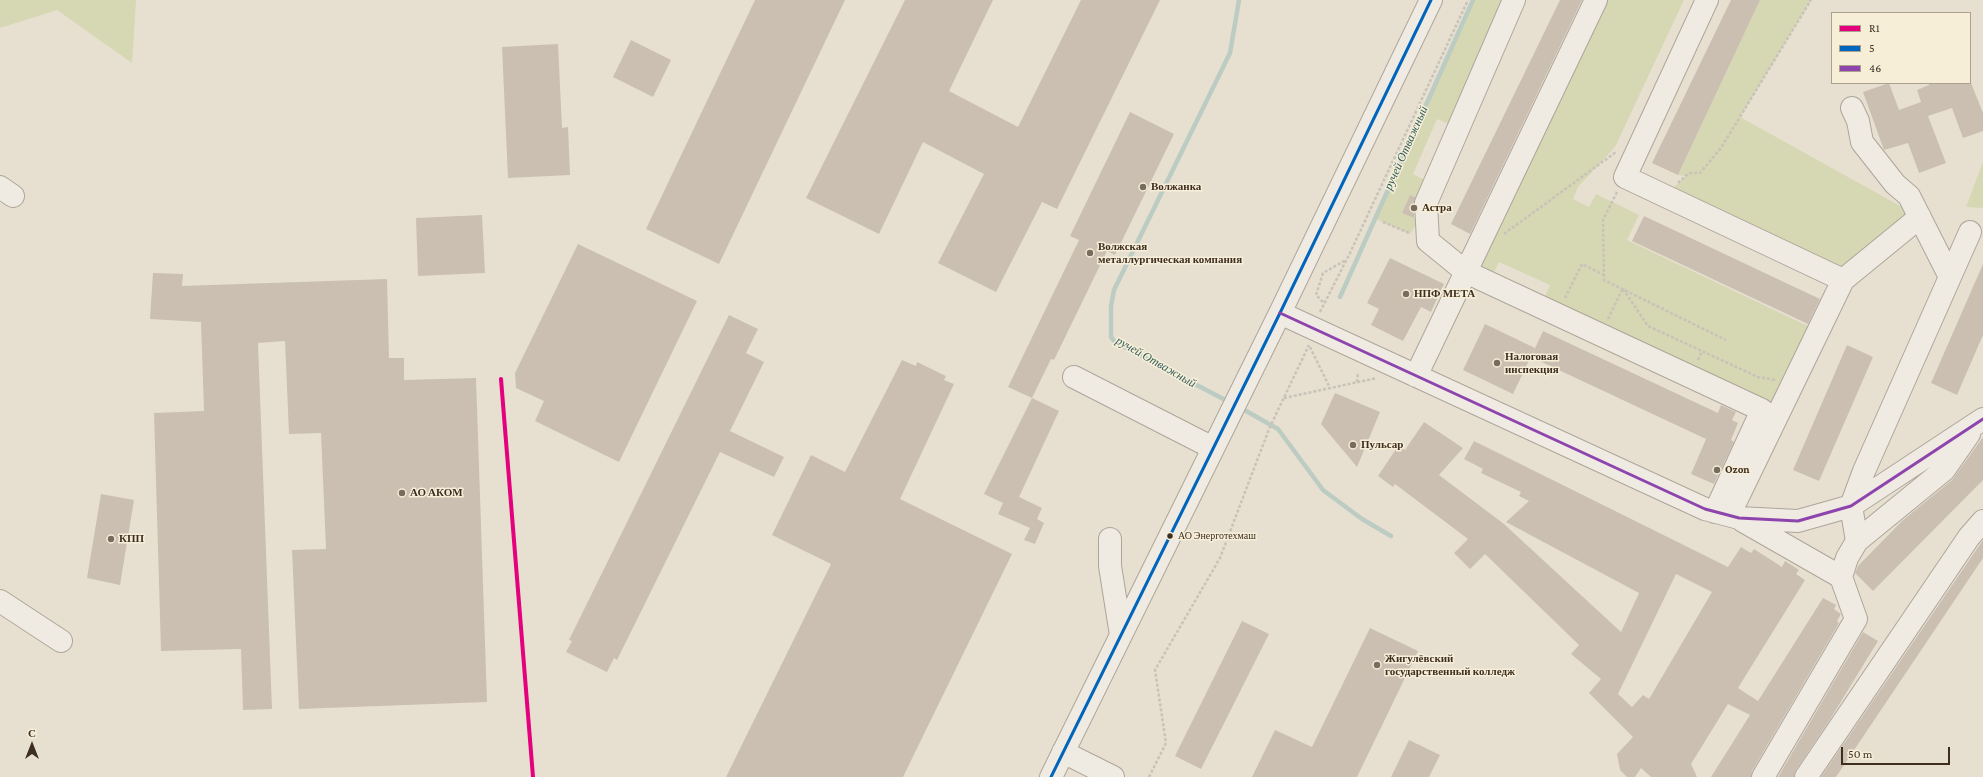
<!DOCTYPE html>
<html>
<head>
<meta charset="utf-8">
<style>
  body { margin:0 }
  #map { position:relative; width:1983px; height:777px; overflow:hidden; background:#e7e0d1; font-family:"Crimson Pro",serif }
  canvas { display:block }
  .legend { position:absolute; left:1831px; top:12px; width:140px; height:72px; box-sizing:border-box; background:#f7eed8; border:1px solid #ada18e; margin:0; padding:5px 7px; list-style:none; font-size:12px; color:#3d2e20 }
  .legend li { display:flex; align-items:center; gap:8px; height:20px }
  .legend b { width:20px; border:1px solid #ada18e }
  .north { position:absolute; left:12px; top:725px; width:40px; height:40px; -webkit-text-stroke:3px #f7eed8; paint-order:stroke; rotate:0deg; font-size:11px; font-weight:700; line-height:16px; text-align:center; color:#3d2e20 }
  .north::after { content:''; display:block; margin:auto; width:14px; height:18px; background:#3d2e20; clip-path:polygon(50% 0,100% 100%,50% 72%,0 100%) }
  .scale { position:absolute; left:1841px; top:747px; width:109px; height:18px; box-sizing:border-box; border:2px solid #3d2e20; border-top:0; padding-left:5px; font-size:12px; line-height:14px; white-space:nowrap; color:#3d2e20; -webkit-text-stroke:3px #f7eed8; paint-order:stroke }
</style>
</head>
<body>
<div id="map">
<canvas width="1983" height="777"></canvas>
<ul class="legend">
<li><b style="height:5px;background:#e5007d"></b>R1</li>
<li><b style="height:5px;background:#0065bd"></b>5</li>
<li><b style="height:5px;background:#8e44ad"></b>46</li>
</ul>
<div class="north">С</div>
<div class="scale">50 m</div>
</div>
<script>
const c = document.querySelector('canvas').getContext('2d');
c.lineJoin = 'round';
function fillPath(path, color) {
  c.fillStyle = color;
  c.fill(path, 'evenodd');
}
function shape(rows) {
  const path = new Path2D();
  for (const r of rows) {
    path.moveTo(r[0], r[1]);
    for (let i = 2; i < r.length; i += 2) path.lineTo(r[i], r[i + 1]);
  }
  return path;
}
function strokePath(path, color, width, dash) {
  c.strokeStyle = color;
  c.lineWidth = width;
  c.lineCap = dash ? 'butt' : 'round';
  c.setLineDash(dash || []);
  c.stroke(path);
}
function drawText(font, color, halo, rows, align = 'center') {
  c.font = font + ' "Crimson Pro",serif';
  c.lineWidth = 3;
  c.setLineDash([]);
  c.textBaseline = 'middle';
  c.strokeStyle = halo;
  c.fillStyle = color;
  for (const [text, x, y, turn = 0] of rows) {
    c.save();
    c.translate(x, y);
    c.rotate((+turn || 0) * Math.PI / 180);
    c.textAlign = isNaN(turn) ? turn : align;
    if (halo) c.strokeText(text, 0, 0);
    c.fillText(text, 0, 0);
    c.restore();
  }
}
fillPath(shape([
  [0,0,136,0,132,63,57,10,0,28],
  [1473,0,1509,0,1454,126,1437,119,1413,174,1429,182,1421,200,1410,195,1403,213,1419,220,1410,234,1376,219],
  [1602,0,1684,0,1615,147,1578,187,1573,199,1589,207,1596,194,1639,215,1627,240,1814,329,1773,415,1541,305,1550,285,1499,262,1494,272,1478,264],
  [1760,0,1811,0,1740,117,1920,217,1843,280,1665,196,1686,176,1678,175],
  [1983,162,1983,208,1966,207]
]), '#d6d7b3');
strokePath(shape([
  [1340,297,1473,0],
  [1229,402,1115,342,1111,337,1111,306,1114,290,1230,53,1239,0],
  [1239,407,1278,429,1323,490,1362,519,1391,536]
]), '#bcccc2', 4.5);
fillPath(shape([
  [755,0,845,0,719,264,646,229],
  [905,0,993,0,949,91,1018,127,1081,0,1160,0,1057,209,1042,202,996,292,938,263,984,174,923,142,879,234,806,198],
  [1560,0,1582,0,1470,234,1451,224],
  [1731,0,1760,0,1678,175,1652,163],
  [631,40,671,60,653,97,613,77],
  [558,44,562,128,568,127,570,175,508,178,502,47],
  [1889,83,1899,110,1921,102,1917,90,1929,85,1929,83,1971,83,1983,113,1983,131,1963,138,1952,108,1928,116,1946,163,1919,173,1908,143,1884,150,1863,92],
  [1130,112,1174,134,1115,255,1107,251,1054,360,1051,359,1032,398,1008,387,1079,240,1070,236],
  [1410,195,1415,197,1414,218,1402,213],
  [482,215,485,273,418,276,416,218],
  [1644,216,1820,299,1808,324,1632,241],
  [578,244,697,301,619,462,535,421,544,401,516,388,515,373],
  [1390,258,1444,284,1431,312,1421,307,1403,341,1371,325,1379,309,1367,303],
  [1983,264,1983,335,1957,395,1931,383],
  [153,273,183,274,182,286,387,279,389,358,404,358,404,380,476,378,487,702,299,709,292,550,326,549,321,433,289,434,285,341,258,343,272,709,243,710,241,649,161,651,154,413,204,411,201,322,150,319],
  [729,315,758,329,746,353,764,362,730,431,784,457,774,477,720,452,617,660,614,658,607,672,566,652,572,641,569,640],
  [1485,324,1535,348,1513,394,1463,370],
  [1543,331,1718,413,1721,405,1736,412,1732,420,1738,423,1731,440,1734,442,1714,484,1691,474,1706,439,1531,357],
  [1847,345,1873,357,1819,481,1793,470],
  [902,360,916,366,917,362,946,376,944,380,954,384,900,499,1012,554,903,777,726,777,831,564,772,535,811,455,845,472],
  [1335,393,1380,412,1357,467,1321,424],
  [1032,398,1059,411,1019,497,1042,508,1037,519,1044,523,1035,544,1024,540,1030,528,998,514,1003,503,984,494],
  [1424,422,1463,448,1439,475,1504,524,1621,632,1639,593,1506,522,1529,501,1519,496,1521,492,1481,473,1483,469,1464,459,1474,441,1728,567,1741,547,1751,553,1754,549,1782,567,1785,561,1799,570,1796,574,1805,580,1738,688,1758,701,1823,598,1836,605,1834,609,1841,614,1837,621,1839,623,1752,771,1751,777,1711,777,1750,715,1728,704,1691,764,1697,777,1651,777,1641,768,1635,777,1627,777,1620,770,1617,754,1633,737,1589,693,1601,679,1571,654,1579,645,1485,554,1470,569,1454,553,1468,539,1395,484,1393,487,1378,476,1398,446,1405,450],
  [1676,574,1712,592,1649,699,1643,695,1632,707,1618,694],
  [1983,437,1983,480,1873,591,1855,573,1858,566,1902,521,1952,480],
  [101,494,134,500,120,585,87,578],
  [1983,540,1983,558,1836,777,1821,777],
  [1242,621,1269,634,1201,769,1175,756],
  [1370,628,1418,651,1357,777,1252,777,1275,730,1312,747],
  [1863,632,1878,641,1829,721,1796,770,1794,777,1778,777],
  [1409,740,1440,755,1429,777,1391,777]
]), '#cbbfb2');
const minor = shape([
  [1514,0,1426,203,1428,241,1466,272,1762,410,1715,512],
  [1707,0,1625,177,1843,280,1736,501],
  [1852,108,1858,121,1862,142,1895,184,1909,196,1950,277],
  [0,187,13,196],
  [1843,280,1920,217],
  [1280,313,1705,509,1739,518,1798,521,1851,506,1983,419],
  [1416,376,1596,0],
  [1074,377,1213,448],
  [1743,521,1841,577],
  [1110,539,1110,566,1121,635],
  [1857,541,1944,470,1969,434],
  [0,601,61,641],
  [1063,752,1113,777],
  [1051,777,1280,313,1431,0],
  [1763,777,1856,619,1841,577,1847,558,1857,541,1851,506,1864,471,1970,232],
  [1806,777,1969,537,1983,521]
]);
strokePath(minor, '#ada599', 24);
strokePath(shape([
  [1678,183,1689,173,1700,173,1721,148,1811,0],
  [1617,192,1603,220,1604,280,1726,340],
  [1383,222,1409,233],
  [1504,234,1616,152],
  [1623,289,1648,326,1758,377,1775,380],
  [1565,298,1582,264,1604,275],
  [1323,302,1316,295,1323,273,1346,260],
  [1320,312,1350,253,1468,0],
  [1608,319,1622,290],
  [1310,347,1330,388],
  [1698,360,1702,351],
  [1357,382,1358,372],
  [1284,398,1377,378],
  [1149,777,1166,743,1155,670,1220,558,1269,429,1309,345]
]), '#c8c2b9', 2.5, [3, 2]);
strokePath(minor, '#efebe3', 22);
strokePath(shape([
  [1051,777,1280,313,1431,0]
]), '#0065bd', 3);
strokePath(shape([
  [1280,313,1705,509,1739,518,1798,521,1851,506,1983,419]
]), '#8e44ad', 3);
strokePath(shape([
  [501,379,533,777]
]), '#e5007d', 4);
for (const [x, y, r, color] of [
  [1143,187,4,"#786c5e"],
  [1414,208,4,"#786c5e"],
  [1090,253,4,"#786c5e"],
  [1406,294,4,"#786c5e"],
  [1497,363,4,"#786c5e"],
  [1353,445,4,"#786c5e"],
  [1717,470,4,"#786c5e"],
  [402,493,4,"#786c5e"],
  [1170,536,3.5,"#3d2e20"],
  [111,539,4,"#786c5e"],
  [1377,665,4,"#786c5e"]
]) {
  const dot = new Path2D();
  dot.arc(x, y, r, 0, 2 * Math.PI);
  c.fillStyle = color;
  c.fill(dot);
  strokePath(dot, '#f7eed8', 1.5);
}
drawText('10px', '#3d2e20', '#f7eed8', [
  ["АО Энерготехмаш",1178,536]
], 'left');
drawText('bold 11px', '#3d2e20', '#f7eed8', [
  ["Волжанка",1151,187],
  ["Астра",1422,208],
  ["Волжская",1098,247],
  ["металлургическая компания",1098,260],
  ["НПФ МЕТА",1414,294],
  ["Налоговая",1505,357],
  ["инспекция",1505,370],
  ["Пульсар",1361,445],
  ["Ozon",1725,470],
  ["АО АКОМ",410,493],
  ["КПП",119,539],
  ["Жигулёвский",1385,659],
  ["государственный колледж",1385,672]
], 'left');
drawText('italic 12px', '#2f5d5a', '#f7eed8', [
  ["ручей Отважный",1406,148,-66],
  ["ручей Отважный",1156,362,30]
]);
</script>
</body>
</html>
